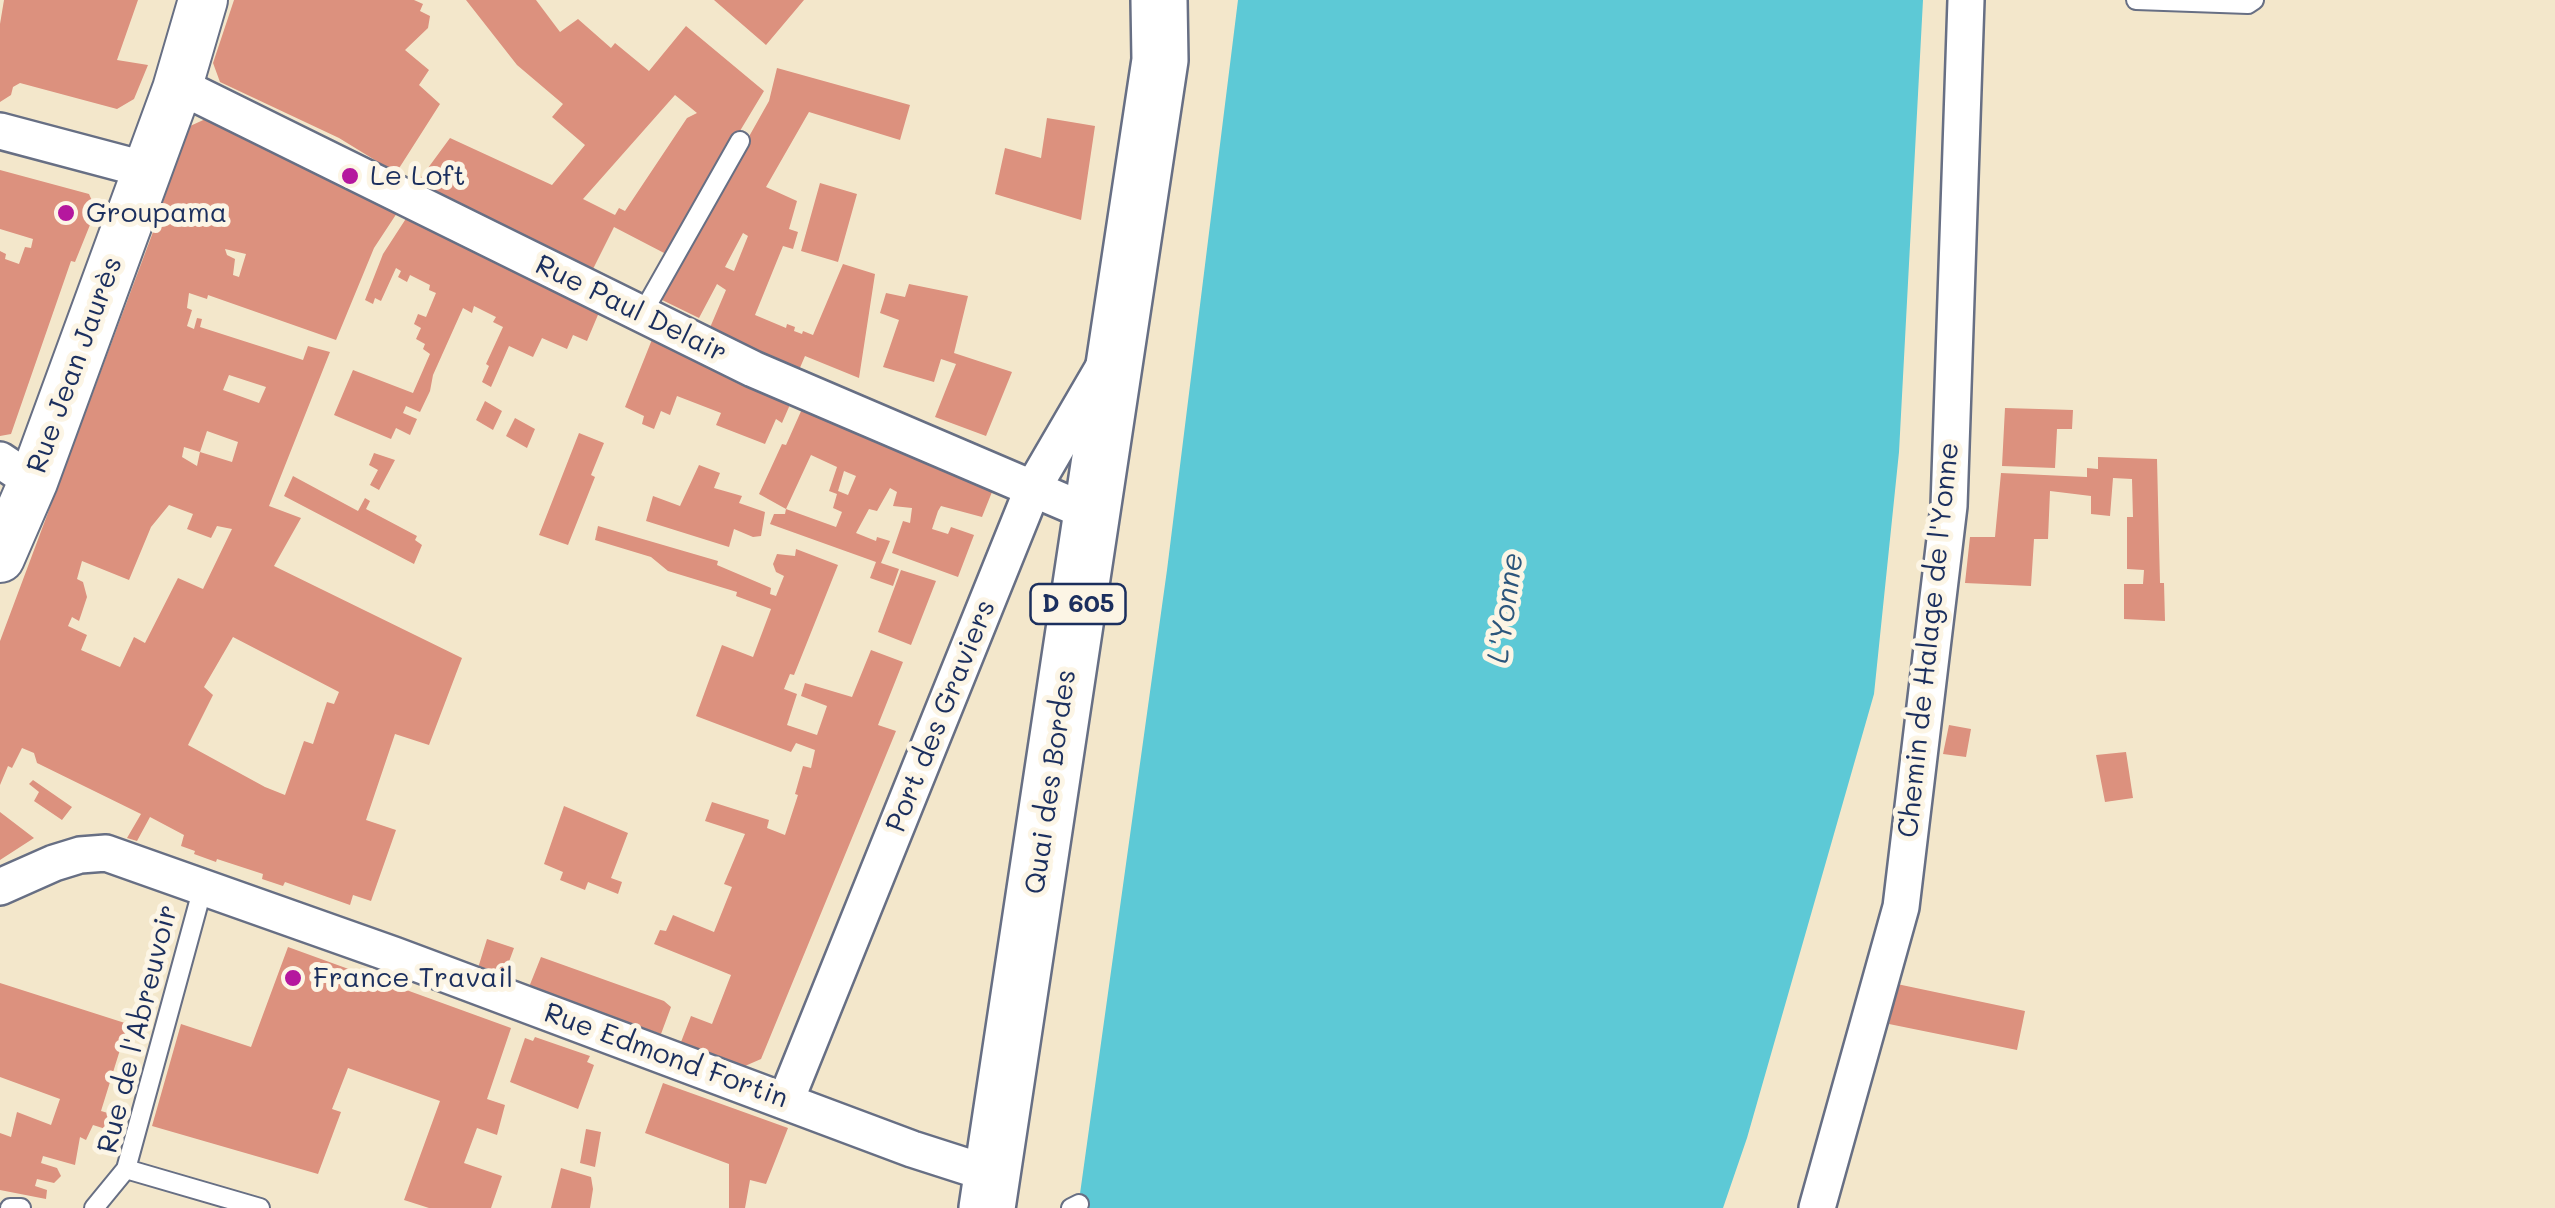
<!DOCTYPE html>
<html>
<head>
<meta charset="utf-8">
<style>
  body { margin:0 }
  canvas { display:block; background:#f3e7cb }
</style>
</head>
<body>
<canvas width="2555" height="1208"></canvas>
<script>
const c = document.querySelector('canvas').getContext('2d');
c.lineJoin = 'round';
function fillPath(path, color) {
  c.fillStyle = color;
  c.fill(path, 'evenodd');
}
function shape(rows) {
  const path = new Path2D();
  for (const r of rows) {
    path.moveTo(r[0], r[1]);
    for (let i = 2; i < r.length; i += 2) path.lineTo(r[i], r[i + 1]);
  }
  return path;
}
function strokePath(path, color, width, dash) {
  c.strokeStyle = color;
  c.lineWidth = width;
  c.lineCap = dash ? 'butt' : 'round';
  c.setLineDash(dash || []);
  c.stroke(path);
}
function drawText(font, color, halo, rows, align = 'center') {
  c.font = font + ' Mali,sans-serif';
  c.lineWidth = 10;
  c.setLineDash([]);
  c.textBaseline = 'middle';
  c.strokeStyle = halo;
  c.fillStyle = color;
  for (const [text, x, y, turn = 0] of rows) {
    c.save();
    c.translate(x, y);
    c.rotate((+turn || 0) * Math.PI / 180);
    c.textAlign = isNaN(turn) ? turn : align;
    if (halo) c.strokeText(text, 0, 0);
    c.fillText(text, 0, 0);
    c.restore();
  }
}
fillPath(shape([
  [1238,0,1923,0,1899,452,1874,694,1747,1138,1723,1208,1078,1208,1167,570]
]), '#5dc9d6');
fillPath(shape([
  [4,0,138,0,117,60,148,65,134,99,117,109,20,83,13,87,11,95,0,102,0,24],
  [234,0,414,0,423,4,420,11,430,16,428,28,405,50,429,70,419,85,440,104,396,173,339,138,220,82,213,63],
  [466,0,536,0,560,32,578,19,611,48,615,43,649,71,686,26,764,91,666,254,614,227,593,269,417,183,450,138,552,185,585,145,552,117,563,104,517,65],
  [675,95,697,113,687,118,625,211,619,208,615,215,583,199],
  [714,0,804,0,766,45],
  [777,68,910,105,900,140,809,112,766,187,797,201,789,229,798,232,793,249,783,246,755,315,786,328,787,324,795,327,794,331,802,334,803,331,813,335,843,264,875,274,859,378,805,356,796,377,706,337,726,290,717,284,699,318,658,298,769,101],
  [743,233,748,236,734,271,725,267],
  [212,116,397,213,374,248,336,340,208,295,207,299,189,293,187,308,192,310,187,326,194,329,197,318,202,319,200,327,303,360,308,346,330,352,269,506,301,518,274,566,462,658,429,745,395,734,366,820,396,830,371,901,353,895,350,905,285,882,283,886,262,879,263,874,217,859,216,862,194,854,195,851,181,846,184,835,150,817,137,841,127,838,141,814,37,763,34,753,22,748,12,768,8,766,0,785,0,641,153,232,188,127],
  [225,249,246,254,239,277,233,275,235,259,227,255],
  [229,375,266,387,259,403,223,390],
  [207,431,238,442,232,462,200,452,197,466,182,457,184,447,200,452],
  [169,505,193,514,187,529,211,538,217,526,232,529,203,589,178,578,145,643,134,637,120,667,81,650,87,635,68,626,72,617,79,621,87,597,83,582,77,579,82,561,129,580,151,527],
  [233,637,339,692,334,704,327,702,313,744,304,741,285,795,265,787,188,745,213,695,204,687],
  [1047,118,1095,126,1081,220,995,194,1005,148,1041,158],
  [0,170,89,194,96,210,75,262,71,261,11,434,0,436,0,251,6,254,5,259,19,264,25,247,31,248,33,239,0,229],
  [820,183,857,194,838,262,801,251],
  [407,217,600,310,587,341,573,335,567,349,542,338,533,357,509,346,491,387,482,382,489,366,486,364,503,327,493,322,496,317,474,306,472,313,463,308,433,375,430,391,420,412,406,406,403,413,417,419,410,435,396,428,391,439,334,415,353,370,413,393,430,354,423,349,425,344,416,339,421,328,414,324,418,314,426,317,436,293,429,290,430,285,410,275,407,282,398,277,401,271,396,268,381,301,375,298,373,304,365,300,383,254],
  [909,284,968,296,954,353,1012,372,986,436,935,417,956,364,941,359,934,382,883,367,899,320,880,313,886,293,905,297],
  [653,337,792,400,782,423,776,419,765,444,716,425,721,413,677,396,670,415,661,411,654,429,642,424,644,416,625,407],
  [485,401,502,411,493,430,476,420],
  [806,406,994,487,982,517,941,506,938,511,932,529,948,534,951,527,974,535,958,577,892,553,903,521,910,523,912,508,893,506,897,492,890,488,877,511,869,509,856,533,876,541,877,537,890,541,881,563,899,569,893,586,870,578,876,562,770,524,774,514,785,514,786,509,759,494,782,444,786,445,802,409],
  [811,455,837,467,829,491,837,494,833,508,842,512,836,527,786,509],
  [844,471,856,476,848,495,838,491],
  [2005,408,2073,410,2072,429,2057,429,2055,468,2002,466],
  [515,418,535,429,527,448,506,436],
  [579,433,604,443,591,475,595,477,568,545,539,535],
  [374,453,395,460,379,490,370,485,378,470,369,465],
  [2098,457,2157,459,2160,583,2164,583,2165,621,2124,619,2124,584,2143,584,2144,570,2127,569,2127,517,2133,517,2132,479,2113,478,2110,516,2091,514,2091,496,2050,491,2048,539,2034,539,2031,586,1965,583,1970,537,1995,537,2001,473,2087,477,2087,468,2098,469],
  [699,465,720,473,714,488,742,496,739,503,765,512,761,536,753,537,734,529,729,547,646,521,653,496,680,506],
  [293,476,358,511,365,498,370,501,366,509,417,536,415,540,422,545,414,564,284,496],
  [598,526,718,561,717,565,771,588,770,594,776,596,784,576,776,572,773,564,777,554,795,556,796,549,838,565,794,675,790,674,784,689,797,694,787,725,817,735,827,706,801,696,805,683,852,697,871,650,903,662,878,725,896,731,761,1059,745,1066,681,1042,691,1016,712,1024,731,975,654,944,660,930,666,931,673,915,714,932,732,887,724,884,745,834,705,821,712,802,769,820,767,828,785,835,798,795,795,794,803,766,811,768,815,750,796,743,791,752,696,716,722,645,753,657,771,609,736,596,737,592,668,571,651,557,595,540],
  [901,570,936,581,911,645,878,632],
  [1949,725,1971,729,1966,757,1943,754],
  [2126,752,2133,798,2105,802,2096,755],
  [33,780,72,807,62,820,34,801,39,792,29,784],
  [564,806,628,833,611,878,622,882,618,894,588,882,585,890,560,880,563,872,544,864],
  [0,812,34,838,0,860],
  [487,939,514,948,503,978,478,968],
  [288,947,511,1028,487,1099,505,1105,497,1135,477,1128,464,1163,502,1176,491,1208,429,1208,404,1200,440,1101,348,1068,332,1109,341,1112,318,1174,152,1126,181,1024,251,1047],
  [541,957,664,1001,671,1007,661,1034,529,987],
  [0,983,128,1024,101,1111,118,1116,112,1131,93,1125,86,1140,80,1137,75,1165,43,1156,41,1163,57,1168,61,1176,54,1183,37,1179,35,1186,47,1190,46,1199,0,1190,0,1133,11,1137,17,1112,51,1125,60,1099,0,1077],
  [1897,984,2025,1011,2017,1050,1889,1024],
  [535,1037,590,1056,587,1062,594,1065,578,1109,510,1082,525,1038,533,1041],
  [663,1083,788,1128,766,1184,750,1180,745,1208,729,1208,729,1164,645,1133],
  [586,1129,601,1132,595,1167,580,1163],
  [561,1168,591,1177,593,1189,590,1208,551,1208]
]), '#dc917e');
const service = shape([
  [2136,0,2248,4,2254,0],
  [642,314,740,141],
  [203,887,126,1169,260,1208],
  [10,1208,21,1208],
  [94,1208,126,1169],
  [1071,1208,1079,1204]
]);
const minor = shape([
  [177,89,196,94,753,369,1092,514],
  [0,131,147,170],
  [0,460,33,482],
  [0,887,54,863,80,855,106,853,394,955,912,1149,993,1175],
  [786,1100,1033,488,1103,368],
  [1817,1208,1901,907,1949,506,1966,0]
]);
const secondary = shape([
  [0,558,33,482,177,89,203,0]
]);
const primary = shape([
  [987,1208,1160,60,1159,0]
]);
strokePath(service, '#676f84', 22);
strokePath(minor, '#676f84', 40);
strokePath(secondary, '#676f84', 52);
strokePath(primary, '#676f84', 60);
strokePath(service, '#fff', 18);
strokePath(minor, '#fff', 35);
strokePath(secondary, '#fff', 48);
strokePath(primary, '#fff', 55);
for (const [x, y, r, color] of [
  [350,176,10,"#b5179e"],
  [66,213,10,"#b5179e"],
  [293,978,10,"#b5179e"]
]) {
  const dot = new Path2D();
  dot.arc(x, y, r, 0, 2 * Math.PI);
  c.fillStyle = color;
  c.fill(dot);
  strokePath(dot, '#fcf5e5', 4);
}
for (const [x, y, w] of [
  [1078,604,95]
]) {
  const box = new Path2D();
  box.roundRect(x - w / 2, y - 20, w, 40, 8);
  c.fillStyle = '#fcf5e5';
  c.fill(box);
  strokePath(box, '#1b2f5e', 2.5);
}
drawText('bold 25px', '#1b2f5e', null, [
  ["D 605",1078,604]
]);
drawText('28px', '#1b2f5e', '#fcf5e5', [
  ["Le Loft",370,176],
  ["Groupama",86,213],
  ["France Travail",313,978]
], 'left');
drawText('28px', '#1b2f5e', '#fcf5e5', [
  ["Rue Paul Delair",631,309,26],
  ["Rue Jean Jaurès",75,365,-70],
  ["Chemin de Halage de l'Yonne",1929,640,-84],
  ["Port des Graviers",941,716,-68],
  ["Quai des Bordes",1051,782,-82],
  ["Rue de l'Abreuvoir",138,1029,-76],
  ["Rue Edmond Fortin",666,1056,20]
]);
drawText('italic 30px', '#2c567c', '#fcf5e5', [
  ["L'Yonne",1506,608,-82]
]);
</script>
</body>
</html>
